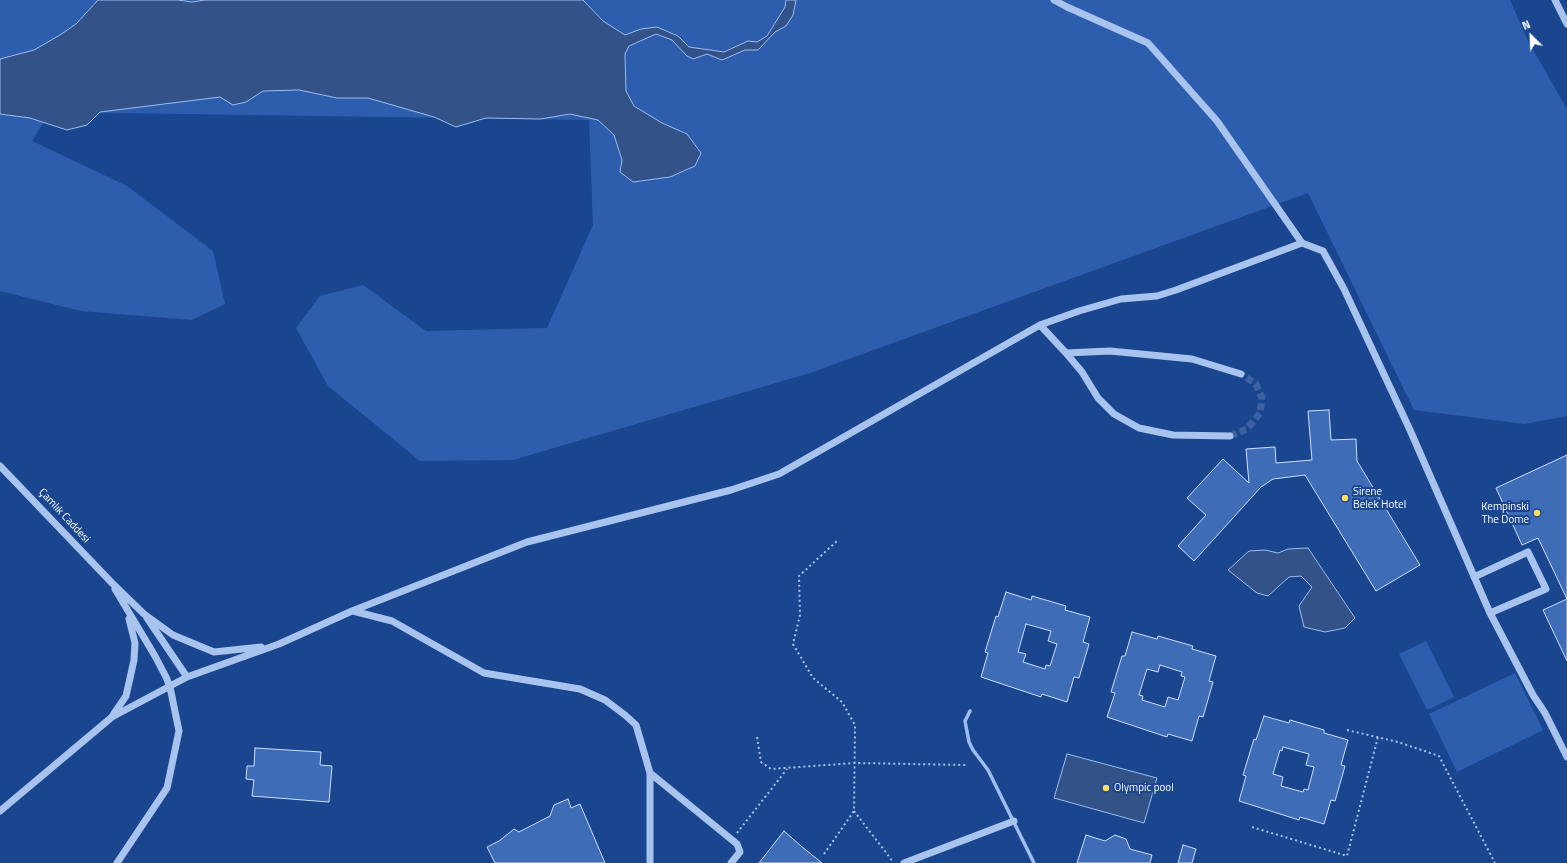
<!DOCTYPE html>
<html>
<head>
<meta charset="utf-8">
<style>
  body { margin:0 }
  #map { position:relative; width:1567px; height:863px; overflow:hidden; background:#1a4690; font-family:"Titillium Web",sans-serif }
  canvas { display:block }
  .north { position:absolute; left:1511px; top:16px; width:40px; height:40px; -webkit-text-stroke:3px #1a4690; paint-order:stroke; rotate:336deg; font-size:11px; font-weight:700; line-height:16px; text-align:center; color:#fff }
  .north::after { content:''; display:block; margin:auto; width:14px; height:18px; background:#fff; clip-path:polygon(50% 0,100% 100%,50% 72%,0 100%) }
</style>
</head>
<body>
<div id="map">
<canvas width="1567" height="863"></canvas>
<div class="north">N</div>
</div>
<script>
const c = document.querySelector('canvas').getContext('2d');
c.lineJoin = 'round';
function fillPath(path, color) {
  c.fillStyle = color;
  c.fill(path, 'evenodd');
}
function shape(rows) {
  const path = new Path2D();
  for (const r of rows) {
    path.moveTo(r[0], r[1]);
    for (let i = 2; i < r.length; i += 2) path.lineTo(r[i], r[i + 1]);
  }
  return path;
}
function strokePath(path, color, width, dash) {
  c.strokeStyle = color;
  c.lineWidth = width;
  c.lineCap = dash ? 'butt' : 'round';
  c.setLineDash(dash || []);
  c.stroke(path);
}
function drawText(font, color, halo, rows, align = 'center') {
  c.font = font + ' "Titillium Web",sans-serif';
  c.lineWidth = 4;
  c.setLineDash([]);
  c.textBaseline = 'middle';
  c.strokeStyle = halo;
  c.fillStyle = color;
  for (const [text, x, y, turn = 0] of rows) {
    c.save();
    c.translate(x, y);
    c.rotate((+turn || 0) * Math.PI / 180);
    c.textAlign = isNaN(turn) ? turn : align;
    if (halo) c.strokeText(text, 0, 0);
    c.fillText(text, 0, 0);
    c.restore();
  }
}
fillPath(shape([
  [0,0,1510,0,1528,41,1567,109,1567,416,1525,424,1414,410,1308,193,810,373,513,460,420,461,328,386,296,328,320,296,363,285,426,331,547,328,593,225,589,120,50,112,32,141,127,186,213,251,225,304,192,320,81,311,0,291],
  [1426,641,1454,697,1427,710,1399,654],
  [1515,673,1543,730,1457,772,1429,714]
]), '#2d5eae');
const water = shape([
  [98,0,178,0,192,2,205,0,583,0,603,21,625,35,641,29,657,27,678,36,689,47,724,52,748,41,757,42,767,36,785,7,786,0,796,0,793,15,786,26,775,32,758,50,745,50,722,60,707,54,693,59,687,56,672,40,656,34,629,46,625,54,626,91,634,106,662,123,687,134,701,153,695,166,670,177,633,182,620,172,622,160,614,135,598,120,570,114,541,119,486,118,456,127,434,117,368,98,337,98,299,90,263,91,246,102,233,105,220,97,100,112,87,125,67,130,30,118,0,114,0,59,34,50,60,35,76,24,98,0],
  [1308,548,1355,618,1345,628,1325,632,1304,627,1299,606,1312,587,1301,576,1289,577,1268,596,1257,593,1228,570,1249,551,1265,550,1278,553,1288,549,1308,548],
  [1067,754,1157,778,1144,823,1054,798,1067,754]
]);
fillPath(water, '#325288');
strokePath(water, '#9bbdf1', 1);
strokePath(shape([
  [970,711,965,721,969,742,973,750,988,770,1034,863]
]), '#9bbdf1', 3.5);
const building = shape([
  [1329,410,1331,440,1356,439,1357,461,1420,565,1376,591,1305,475,1273,479,1261,487,1194,561,1178,546,1206,515,1187,498,1223,459,1249,483,1246,449,1275,447,1276,463,1312,460,1308,411,1329,410],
  [1567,455,1567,599,1538,538,1522,545,1496,488,1567,455],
  [1006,592,1031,600,1032,596,1066,606,1065,610,1090,617,1083,642,1089,644,1079,678,1074,677,1067,702,1042,694,1041,697,981,677,988,653,985,652,996,616,998,617,1006,592],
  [1026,624,1051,631,1048,641,1057,644,1050,666,1046,665,1045,669,1023,662,1026,654,1018,652,1026,624],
  [1567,599,1567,661,1543,610,1567,599],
  [1132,632,1157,639,1158,636,1193,646,1192,649,1216,656,1209,681,1213,682,1203,717,1199,716,1192,741,1168,734,1167,737,1107,717,1115,693,1111,692,1122,656,1125,656,1132,632],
  [1160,665,1182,672,1181,676,1185,677,1178,700,1168,697,1165,707,1142,700,1143,696,1139,695,1147,669,1158,672,1160,665],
  [1264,716,1289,723,1290,720,1324,730,1324,733,1348,740,1341,765,1345,766,1335,801,1331,800,1324,824,1300,817,1299,820,1239,801,1246,776,1243,775,1254,739,1256,740,1264,716],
  [1283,747,1309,754,1306,765,1314,767,1308,790,1304,789,1303,792,1281,786,1283,777,1273,774,1280,750,1282,751,1283,747],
  [255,748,321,752,320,765,332,766,329,802,252,796,254,780,246,779,247,766,254,766,255,748],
  [568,799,571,808,580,804,605,863,495,863,487,847,499,841,514,829,519,832,550,816,554,805,568,799],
  [784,831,801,846,822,863,759,863,784,831],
  [1086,835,1105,841,1115,835,1126,839,1130,849,1152,855,1150,863,1077,863,1086,835],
  [1183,845,1196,849,1192,863,1178,863,1183,845]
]);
fillPath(building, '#3e6cb6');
strokePath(building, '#cedffa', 1);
strokePath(shape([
  [1230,436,1247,429,1260,413,1262,398,1256,384,1241,374]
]), '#3c62a1', 7, [7, 3.5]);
strokePath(shape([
  [1347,730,1398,742,1439,756,1495,863],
  [757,737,761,762,771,769,855,763,966,765],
  [854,811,891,859,890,863],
  [1252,827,1347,856,1378,737],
  [737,833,787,769],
  [824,854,854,811,855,725,842,702,813,678,793,644,800,615,799,576,837,541]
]), '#a8c3ee', 2, [2, 3]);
strokePath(shape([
  [1054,0,1067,7,1148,43,1217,121,1302,243,1323,251,1344,289,1410,430,1490,613,1533,695,1545,713,1567,757],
  [1555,0,1567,24],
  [1040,325,1066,353],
  [1230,436,1173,435,1139,428,1114,414,1098,398,1082,372,1066,353,1110,351,1192,359,1241,374],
  [0,466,112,583,144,614,173,635,214,652,261,647],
  [1474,577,1528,552,1546,589,1490,613],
  [115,589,155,656,166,677,170,687,179,731,167,788,117,863],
  [353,611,392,621,484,673,580,689,605,700,625,715,636,725,650,773,650,863],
  [147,618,187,677],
  [113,715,126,696,134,660,135,643,129,619],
  [650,773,737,844,740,852,731,863],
  [0,811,112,717,187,677,279,644,352,611,527,542,731,490,779,474,1040,325,1079,311,1121,299,1157,296,1176,290,1302,243],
  [904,863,1014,821]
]), '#a8c3ee', 7);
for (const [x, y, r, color] of [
  [1345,498,4,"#fd6"],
  [1537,513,4,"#fd6"],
  [1106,788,4,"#fd6"]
]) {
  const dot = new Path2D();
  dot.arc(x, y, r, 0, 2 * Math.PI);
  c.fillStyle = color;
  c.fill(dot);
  strokePath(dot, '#1a4690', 1.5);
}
drawText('11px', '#fff', '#1a4690', [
  ["Sirene",1353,492],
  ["Belek Hotel",1353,505],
  ["Kempinski",1529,507,"right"],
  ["The Dome",1529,520,"right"],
  ["Olympic pool",1114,788]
], 'left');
drawText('11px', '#fff', '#1a4690', [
  ["Çamlık Caddesi",64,516,47]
]);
</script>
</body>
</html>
